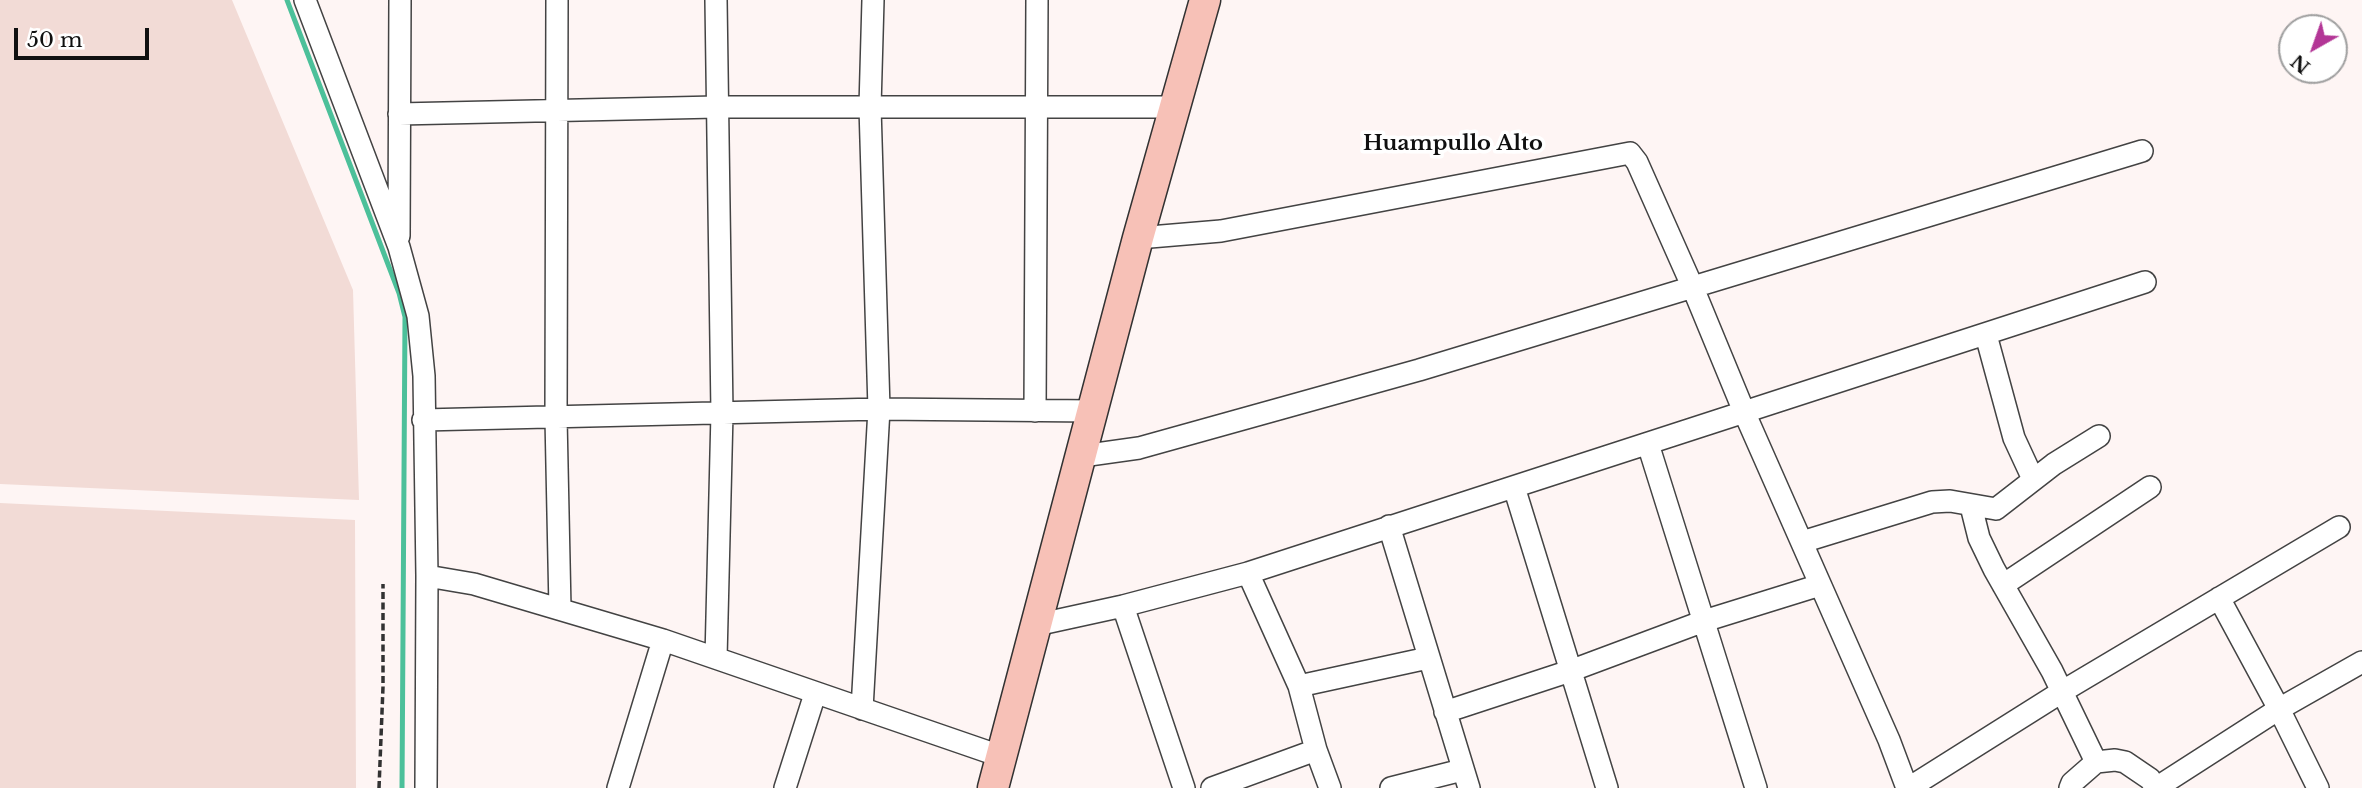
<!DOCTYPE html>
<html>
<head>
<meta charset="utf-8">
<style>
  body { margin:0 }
  #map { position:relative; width:2362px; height:788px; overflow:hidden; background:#fef5f4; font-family:"Libre Baskerville",serif }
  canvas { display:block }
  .north { position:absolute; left:2278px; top:14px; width:70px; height:70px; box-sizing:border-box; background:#fff; border:2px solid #9f9f9f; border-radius:50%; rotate:220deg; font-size:19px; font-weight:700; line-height:28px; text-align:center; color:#101010 }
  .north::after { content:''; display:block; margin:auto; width:24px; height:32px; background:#b33696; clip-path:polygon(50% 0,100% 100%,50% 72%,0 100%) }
  .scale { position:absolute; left:14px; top:28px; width:135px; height:32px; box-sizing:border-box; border:4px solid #101010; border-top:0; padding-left:9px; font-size:21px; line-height:24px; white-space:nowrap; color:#101010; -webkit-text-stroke:5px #fff; paint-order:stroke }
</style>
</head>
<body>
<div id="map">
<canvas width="2362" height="788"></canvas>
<div class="north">N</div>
<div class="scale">50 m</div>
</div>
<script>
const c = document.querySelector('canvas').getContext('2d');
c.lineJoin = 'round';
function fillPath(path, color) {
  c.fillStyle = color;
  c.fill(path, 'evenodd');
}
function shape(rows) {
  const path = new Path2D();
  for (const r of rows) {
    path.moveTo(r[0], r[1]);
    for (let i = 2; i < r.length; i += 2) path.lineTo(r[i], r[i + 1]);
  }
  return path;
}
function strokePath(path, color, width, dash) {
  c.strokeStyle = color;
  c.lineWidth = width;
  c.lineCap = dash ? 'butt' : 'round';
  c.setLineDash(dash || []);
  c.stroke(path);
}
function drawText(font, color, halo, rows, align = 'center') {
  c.font = font + ' "Libre Baskerville",serif';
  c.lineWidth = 7;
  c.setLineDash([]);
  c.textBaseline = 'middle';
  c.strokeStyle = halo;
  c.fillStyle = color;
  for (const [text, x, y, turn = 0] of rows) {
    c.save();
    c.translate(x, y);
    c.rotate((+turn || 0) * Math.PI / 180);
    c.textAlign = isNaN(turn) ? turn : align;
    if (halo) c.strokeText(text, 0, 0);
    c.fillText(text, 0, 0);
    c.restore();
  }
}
fillPath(shape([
  [0,0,232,0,353,290,359,500,0,484],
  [0,503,355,520,356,788,0,788]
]), '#f2dbd6');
strokePath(shape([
  [287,0,399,293,405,317,402,788]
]), '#4cc09a', 5);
const minor = shape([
  [305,0,399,247,418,316,424,376,427,576,426,788],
  [557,0,556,418,560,609],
  [399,114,716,107,1176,107],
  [399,236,400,0],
  [1138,238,1221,231,1630,153,1637,162,1693,288,1745,414,1889,740,1907,788],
  [1986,335,2014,438,2033,479],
  [1035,411,1037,0],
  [423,420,879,409,1094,411],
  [1648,444,1756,788],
  [1082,456,1139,448,1419,370,2142,151],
  [1514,487,1607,788],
  [1971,506,1979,538,1994,569,2052,671,2096,762,2072,783,2070,788],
  [1389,526,1469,788],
  [1802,542,1932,502,1950,501,1996,509,2054,464,2099,436],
  [1248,573,1299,686,1316,750,1330,788],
  [427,576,474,584,663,640,1000,756],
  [2003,585,2150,487],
  [2219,598,2279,709,2318,788],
  [1123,606,1184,788],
  [1036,625,1123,606,1248,573,2145,282],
  [716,658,722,413,716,0],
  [1299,686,1428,658],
  [862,709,879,409,870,107,873,0],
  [1445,712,1570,671,1704,621,1820,585],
  [2096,762,2115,760,2125,762,2150,779,2156,788,2279,709,2362,662],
  [618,788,663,640],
  [785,788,815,694],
  [1212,788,1316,750],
  [1391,788,1462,770],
  [1909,788,2063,691,2339,527]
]);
const secondary = shape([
  [993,788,1138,238,1205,0]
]);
strokePath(minor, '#434343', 24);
strokePath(secondary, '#323232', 33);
strokePath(shape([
  [379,788,383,687,383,584]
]), '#323232', 3.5, [7, 3.5]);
strokePath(minor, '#fff', 21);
strokePath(secondary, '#f7c1b7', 30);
drawText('bold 21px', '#101010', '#fff', [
  ["Huampullo Alto",1453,144]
]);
</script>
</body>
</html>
